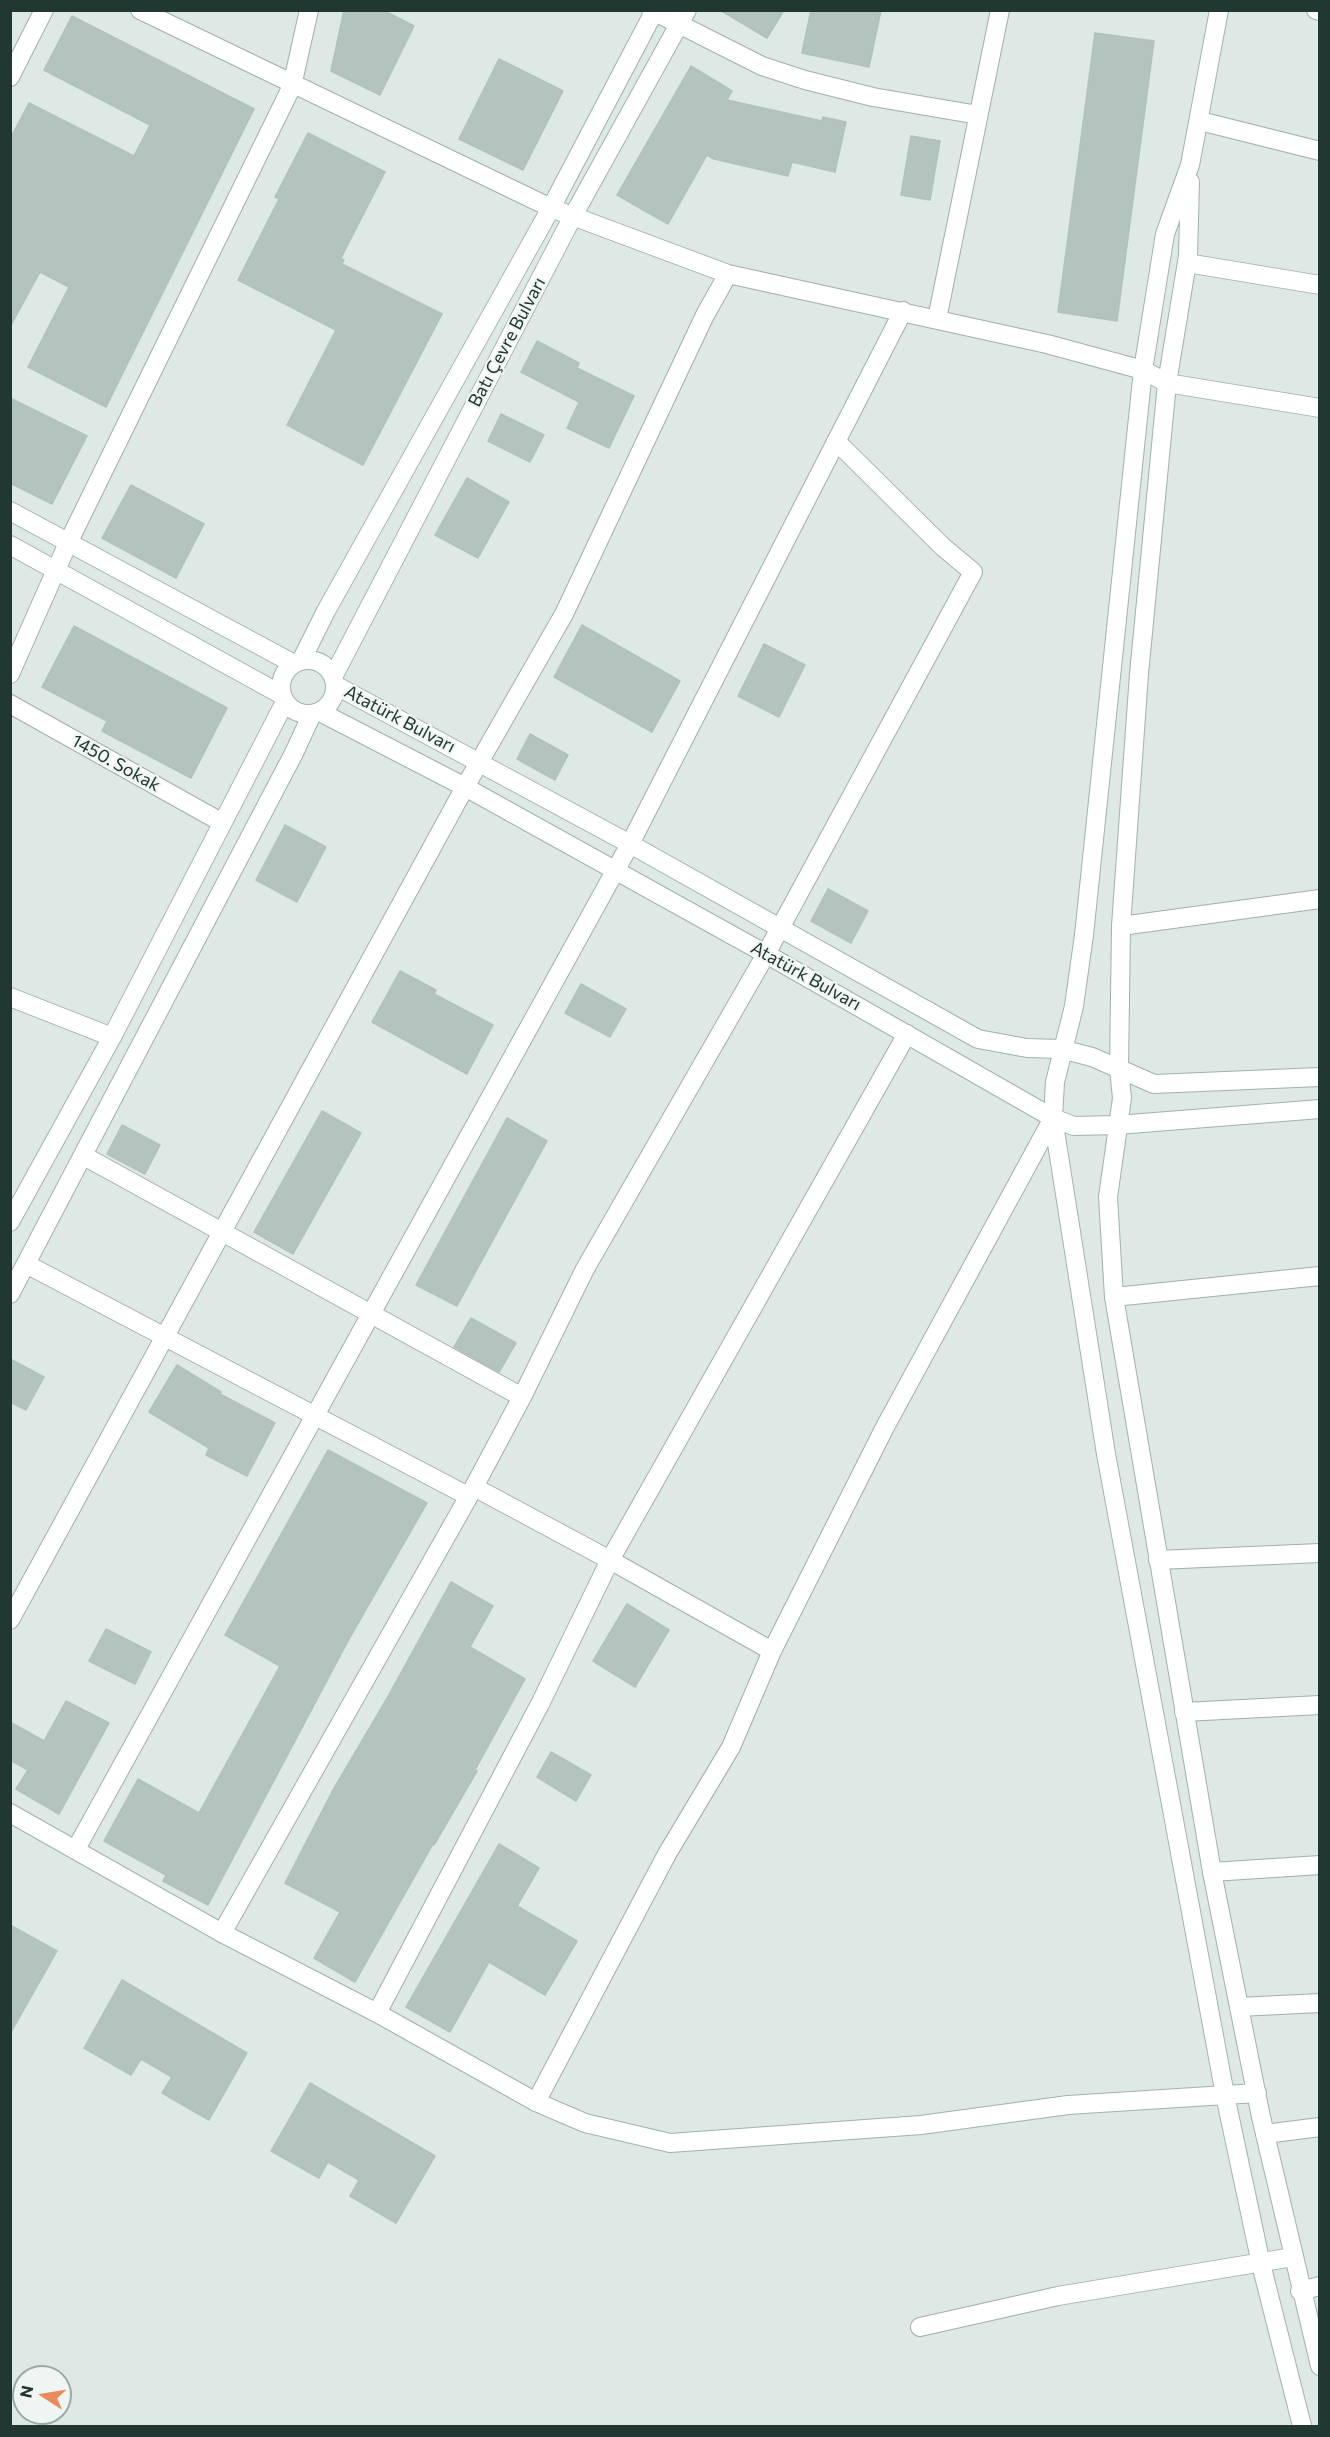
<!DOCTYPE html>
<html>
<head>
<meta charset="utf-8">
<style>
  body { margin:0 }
  #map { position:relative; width:1330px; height:2437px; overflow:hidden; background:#dee8e4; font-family:Commissioner,sans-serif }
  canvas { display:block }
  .frame { position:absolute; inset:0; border:12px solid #203732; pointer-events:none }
  .north { position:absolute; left:12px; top:2365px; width:60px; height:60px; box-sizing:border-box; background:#eef5f2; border:2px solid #9ca9a5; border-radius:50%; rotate:282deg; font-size:16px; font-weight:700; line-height:24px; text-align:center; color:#203732 }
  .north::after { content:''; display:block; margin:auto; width:21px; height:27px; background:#ea895a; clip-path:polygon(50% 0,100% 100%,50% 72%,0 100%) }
</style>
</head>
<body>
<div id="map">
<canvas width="1330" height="2437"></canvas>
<div class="frame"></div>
<div class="north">N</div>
</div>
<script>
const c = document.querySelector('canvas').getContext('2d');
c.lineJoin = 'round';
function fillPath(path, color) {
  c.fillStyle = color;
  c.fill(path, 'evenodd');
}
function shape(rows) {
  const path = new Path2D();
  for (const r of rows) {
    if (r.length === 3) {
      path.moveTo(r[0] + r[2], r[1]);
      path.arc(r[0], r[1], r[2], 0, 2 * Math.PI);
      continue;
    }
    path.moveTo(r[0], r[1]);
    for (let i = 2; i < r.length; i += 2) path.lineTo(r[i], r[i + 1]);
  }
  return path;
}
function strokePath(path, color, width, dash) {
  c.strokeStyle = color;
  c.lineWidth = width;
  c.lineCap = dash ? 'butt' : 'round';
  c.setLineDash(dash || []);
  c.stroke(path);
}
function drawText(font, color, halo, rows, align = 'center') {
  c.font = font + ' Commissioner,sans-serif';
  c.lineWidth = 4.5;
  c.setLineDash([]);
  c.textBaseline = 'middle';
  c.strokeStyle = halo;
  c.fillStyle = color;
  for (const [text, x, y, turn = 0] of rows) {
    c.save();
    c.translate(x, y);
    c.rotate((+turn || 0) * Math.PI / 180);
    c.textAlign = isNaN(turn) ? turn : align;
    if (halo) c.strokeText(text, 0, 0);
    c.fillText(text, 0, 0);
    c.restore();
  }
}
const building = shape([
  [344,10,383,10,414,26,380,95,331,71,344,10],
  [720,10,784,10,767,38,720,10],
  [811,10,881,10,869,67,802,53,811,10],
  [72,16,254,109,106,407,28,367,69,287,40,272,10,327,10,139,29,103,134,156,150,125,44,70,72,16],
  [1095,33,1154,41,1117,321,1058,312,1095,33],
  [499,59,563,91,523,170,459,139,499,59],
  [691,66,732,91,727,100,822,121,823,117,846,122,835,172,792,162,788,176,714,159,707,155,668,224,617,195,691,66],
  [308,133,385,172,341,258,344,260,342,264,442,314,363,465,287,425,336,330,238,280,279,199,275,197,308,133],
  [911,136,940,141,930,200,901,195,911,136],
  [537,341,579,363,577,368,634,396,609,448,567,428,579,402,521,372,537,341],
  [10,398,87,436,52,504,10,483,10,398],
  [501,414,544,435,530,462,488,441,501,414],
  [467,478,509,502,478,558,435,535,467,478],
  [131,485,204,524,176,578,102,538,131,485],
  [582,625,680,681,652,732,554,677,582,625],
  [74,626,227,708,191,778,102,731,107,721,42,687,74,626],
  [764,644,805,665,779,717,738,696,764,644],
  [530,734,568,755,555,780,517,759,530,734],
  [285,825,326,847,297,902,256,880,285,825],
  [828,889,868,911,851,943,811,921,828,889],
  [400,971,436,990,434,994,493,1025,467,1074,372,1022,400,971],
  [581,984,626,1009,610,1037,565,1013,581,984],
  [322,1111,361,1133,293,1254,254,1232,322,1111],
  [507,1118,547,1141,457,1306,416,1285,507,1118],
  [122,1125,160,1145,145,1174,107,1154,122,1125],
  [471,1318,516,1343,499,1372,454,1347,471,1318],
  [10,1359,44,1377,26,1410,10,1402,10,1359],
  [177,1365,221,1392,220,1394,275,1423,247,1476,206,1455,209,1448,149,1412,177,1365],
  [328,1450,427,1503,348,1641,208,1905,163,1881,166,1875,104,1841,138,1779,199,1813,280,1666,225,1635,328,1450],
  [451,1582,493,1606,470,1647,525,1679,475,1770,477,1771,434,1845,433,1844,355,1982,314,1958,340,1912,285,1883,333,1790,386,1700,451,1582],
  [627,1604,669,1630,635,1687,593,1661,627,1604],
  [106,1629,151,1652,135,1684,89,1661,106,1629],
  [66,1701,109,1723,59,1814,16,1789,28,1770,10,1760,10,1722,44,1741,66,1701],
  [551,1752,591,1775,576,1801,537,1777,551,1752],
  [499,1844,539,1868,517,1906,577,1941,545,1995,489,1962,450,2032,406,2007,499,1844],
  [10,1925,57,1951,10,2034,10,1925],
  [122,1980,247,2053,209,2120,162,2093,172,2077,141,2059,131,2075,84,2048,122,1980],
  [310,2083,435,2156,396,2223,350,2196,359,2180,328,2162,319,2178,271,2151,310,2083]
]);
fillPath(building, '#b3c3be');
strokePath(building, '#b1c1bc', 1.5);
const street = shape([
  [140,10,551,208,728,274,1047,344,1143,370,1167,383,1320,408],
  [651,10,762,66,805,80,873,97,978,115],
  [1316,10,1320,11],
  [10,77,44,10],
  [1200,121,1320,151],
  [1187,263,1320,285],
  [937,319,1000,10],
  [10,674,68,543,292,86,309,10],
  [10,704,221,822],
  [1121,926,1320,899],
  [10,997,112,1037],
  [907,1034,610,1560,772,1651,885,1427,1053,1118],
  [84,1156,522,1397],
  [26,1264,468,1496],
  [1114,1297,1320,1276],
  [1158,1560,1320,1553],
  [10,1620,465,787,564,614,705,315,728,274],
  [1184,1712,1320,1705],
  [76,1849,630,844,903,311],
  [1212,1872,1320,1865],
  [222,1933,474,1487,522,1397,585,1269,766,954,973,572,943,547,836,441],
  [1239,2007,1320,2003],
  [377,2013,541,1702,610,1560,474,1487],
  [536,2102,667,1854,731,1747,772,1651],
  [1265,2134,1320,2127],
  [1300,2291,1320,2286],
  [920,2327,1058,2296,1293,2257]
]);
const secondary = shape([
  [1219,10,1190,165,1165,234,1143,370,1084,935,1074,1006,1055,1082,1053,1118,1106,1454,1225,2095,1261,2264,1302,2426],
  [1190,182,1188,256,1167,383,1139,674,1121,926,1119,1069,1122,1098,1108,1197,1114,1297,1212,1872,1261,2117,1320,2366],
  [10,511,294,664],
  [10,545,282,695],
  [308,687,27],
  [301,661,326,611,551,208,655,10],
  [333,677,573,216,687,10],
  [335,685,630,844,978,1039,1027,1048,1061,1049,1092,1057,1154,1084,1320,1077],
  [320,712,465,787,766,954,1053,1118,1074,1126,1117,1125,1320,1109],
  [10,1222,112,1037,285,702],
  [10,1294,294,753,312,714],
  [10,1813,222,1933,377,2013,536,2102,585,2123,670,2143,921,2125,1068,2105,1257,2093]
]);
strokePath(street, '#a1afab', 20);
strokePath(secondary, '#9eb3ad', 20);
strokePath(street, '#fff', 18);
strokePath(secondary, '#fff', 18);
drawText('18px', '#203732', '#eef5f2', [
  ["Batı Çevre Bulvarı",507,342,-62],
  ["Atatürk Bulvarı",400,719,28],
  ["1450. Sokak",116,763,29],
  ["Atatürk Bulvarı",806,976,29]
]);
</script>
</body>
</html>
